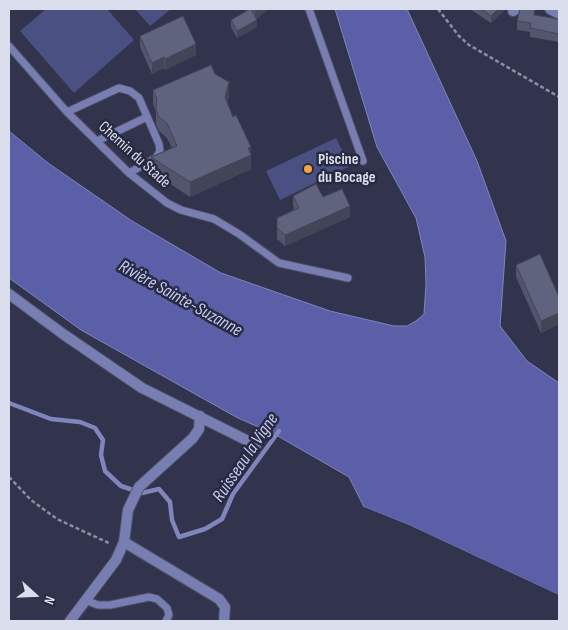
<!DOCTYPE html>
<html>
<head>
<meta charset="utf-8">
<style>
  body { margin:0 }
  #map { position:relative; width:568px; height:630px; overflow:hidden; background:#31344c; font-family:"Sofia Sans Condensed",sans-serif }
  canvas { display:block }
  .frame { position:absolute; inset:0; border:10px solid #daddec; pointer-events:none }
  .north { position:absolute; left:10px; top:570px; width:50px; height:50px; -webkit-text-stroke:4px #272a41; paint-order:stroke; rotate:110deg; font-size:14px; font-weight:700; line-height:20px; text-align:center; color:#daddec }
  .north::after { content:''; display:block; margin:auto; width:18px; height:22px; background:#daddec; clip-path:polygon(50% 0,100% 100%,50% 72%,0 100%) }
</style>
</head>
<body>
<div id="map">
<canvas width="568" height="630"></canvas>
<div class="frame"></div>
<div class="north">N</div>
</div>
<script>
const c = document.querySelector('canvas').getContext('2d');
c.lineJoin = 'round';
function fillPath(path, color) {
  c.fillStyle = color;
  c.fill(path, 'evenodd');
}
function shape(rows) {
  const path = new Path2D();
  for (const r of rows) {
    path.moveTo(r[0], r[1]);
    for (let i = 2; i < r.length; i += 2) path.lineTo(r[i], r[i + 1]);
  }
  return path;
}
function strokePath(path, color, width, dash) {
  c.strokeStyle = color;
  c.lineWidth = width;
  c.lineCap = dash ? 'butt' : 'round';
  c.setLineDash(dash || []);
  c.stroke(path);
}
function drawText(font, color, halo, rows, align = 'center') {
  c.font = font + ' "Sofia Sans Condensed",sans-serif';
  c.lineWidth = 5;
  c.setLineDash([]);
  c.textBaseline = 'middle';
  c.strokeStyle = halo;
  c.fillStyle = color;
  for (const [text, x, y, turn = 0] of rows) {
    c.save();
    c.translate(x, y);
    c.rotate((+turn || 0) * Math.PI / 180);
    c.textAlign = isNaN(turn) ? turn : align;
    if (halo) c.strokeText(text, 0, 0);
    c.fillText(text, 0, 0);
    c.restore();
  }
}
fillPath(shape([
  [46,9,107,9,134,40,74,93,20,31],
  [135,9,171,9,150,26],
  [336,138,350,166,280,200,266,171]
]), '#4b5083');
const water = shape([
  [335,9,407,9,477,161,506,241,500,326,527,361,559,383,559,595,409,525,364,507,349,477,276,435,236,417,81,330,9,278,9,131,48,163,132,221,221,273,330,311,394,326,407,326,416,321,424,314,426,284,425,257,416,218,377,147,335,9]
]);
fillPath(water, '#5a5fa8');
strokePath(water, '#8085bc', 1);
fillPath(shape([
  [364,507,409,525,559,595,559,598,408,527,362,508]
]), '#31344c');
strokePath(shape([
  [9,403,51,419,80,422,95,428,103,440,101,455,105,471,121,486,142,493,159,489,170,502,172,520,179,537,205,529,222,519,233,494,279,431]
]), '#8085bc', 4.5);
const lane = shape([
  [309,9,363,161],
  [9,46,67,112,129,173,167,203,181,210,214,219,239,234,279,263,348,278],
  [67,112,119,88,130,91,139,98,159,144,160,151,156,158,129,173],
  [97,141,147,117],
  [85,600,98,605,110,605,149,597,157,599,167,608,169,615,166,621]
]);
const street = shape([
  [550,9,559,14],
  [513,11,516,9],
  [9,294,63,334,142,388,256,445],
  [124,542,219,599,225,607,224,621],
  [70,621,116,560,124,542,128,510,139,487,193,438,199,429,200,416]
]);
strokePath(lane, '#4f5269', 9);
strokePath(street, '#4f5269', 12);
strokePath(shape([
  [438,9,459,36,469,45,559,97],
  [9,477,31,500,57,519,111,544]
]), '#8c8fa3', 2.5, [4, 2.5]);
strokePath(lane, '#787eb2', 7);
strokePath(street, '#787eb2', 10);
fillPath(shape([
  [244,9,268,9,257,19,257,27,237,38,231,27,231,20,246,11],
  [470,9,506,9,491,23],
  [535,15,559,19,559,42,530,37,530,32,517,30,517,21],
  [140,36,196,55,165,70,164,68,152,74,140,47],
  [153,90,229,96,227,103,233,117,251,147,251,169,190,197,151,171,151,157,172,148,167,138,159,131,156,124,156,112,153,104],
  [293,196,323,197,350,217,285,246,277,239,277,218,294,210,293,206],
  [516,265,559,297,559,324,541,333,516,277]
]), '#52556c');
fillPath(shape([
  [255,9,268,9,255,21],
  [498,9,506,9,491,23,491,16],
  [257,20,257,27,237,38,237,31],
  [196,44,196,55,165,70,165,59],
  [164,57,164,68,152,74,152,63],
  [229,82,229,96,225,112,225,97],
  [251,147,251,169,190,197,190,182],
  [350,206,350,217,285,246,285,235],
  [559,313,559,324,541,333,541,321]
]), '#424558');
const building = shape([
  [250,9,251,9,257,20,237,31,231,20,250,9],
  [481,9,498,9,491,16,481,9],
  [520,9,535,9,534,15,559,19,559,34,530,28,531,23,517,21,520,9],
  [183,16,196,44,165,59,164,57,152,63,140,36,183,16],
  [211,65,215,74,229,82,225,97,233,117,236,115,251,147,248,148,251,155,190,182,151,157,177,146,167,123,159,117,156,110,157,99,153,90,211,65],
  [316,184,323,197,342,189,350,206,285,235,277,228,277,218,299,208,293,196,316,184],
  [540,254,559,297,559,313,541,321,516,265,540,254]
]);
fillPath(building, '#5f637e');
strokePath(building, '#424558', 1);
for (const [x, y, r, color] of [
  [308,169,5,"#f3a542"]
]) {
  const dot = new Path2D();
  dot.arc(x, y, r, 0, 2 * Math.PI);
  c.fillStyle = color;
  c.fill(dot);
  strokePath(dot, '#272a41', 2);
}
drawText('16px', '#daddec', '#272a41', [
  ["Chemin du Stade",134,155,42]
]);
drawText('bold 16px', '#daddec', '#272a41', [
  ["Piscine",318,160],
  ["du Bocage",318,178]
], 'left');
drawText('italic 18px', '#c3c9f2', '#272a41', [
  ["Rivière Sainte-Suzanne",180,299,29],
  ["Ruisseau la Vigne",246,458,-56]
]);
</script>
</body>
</html>
